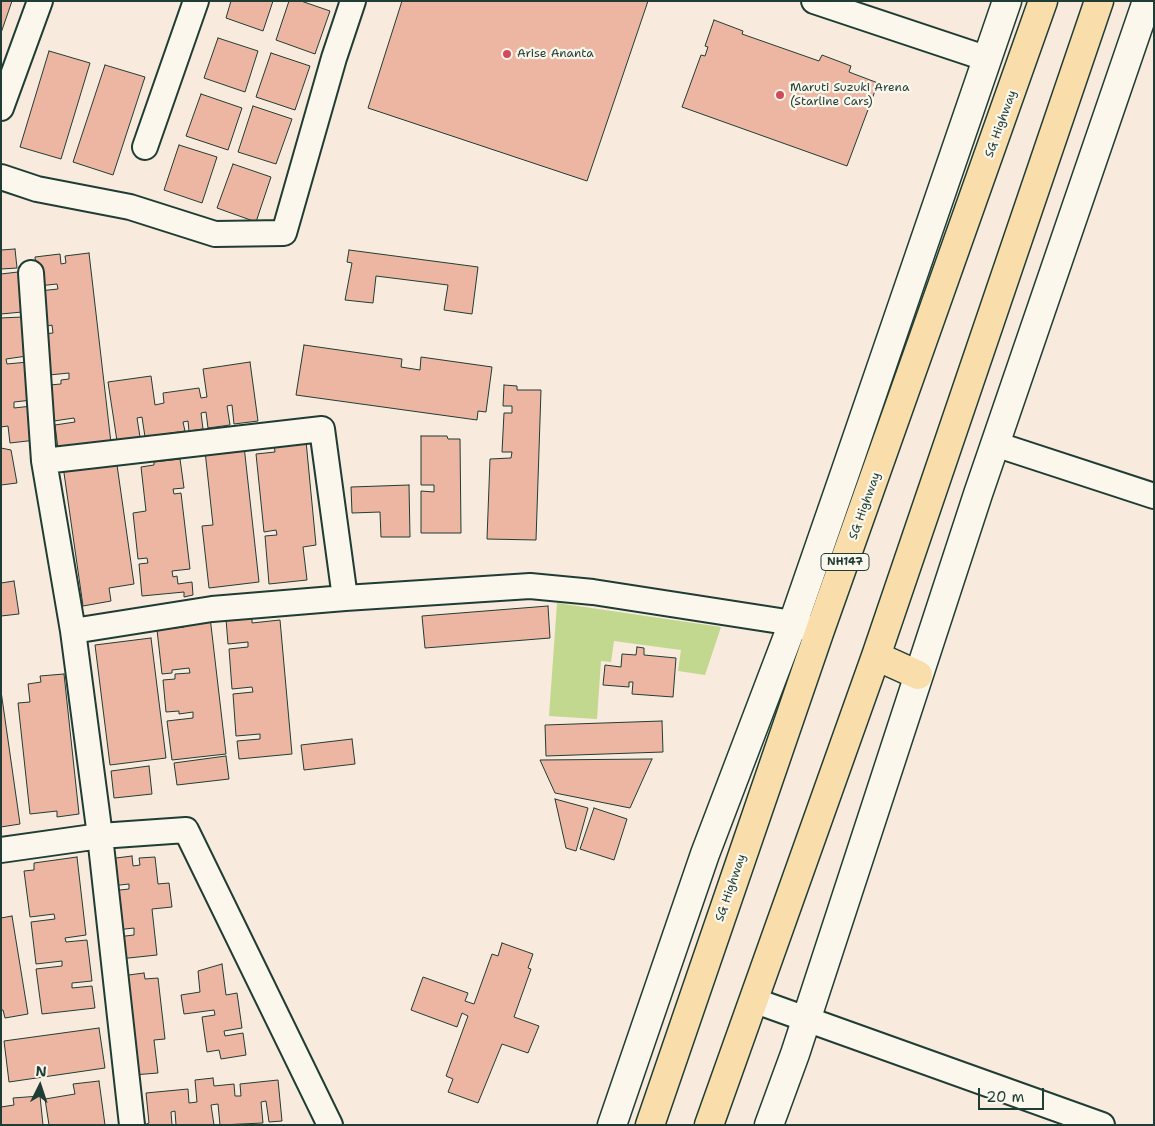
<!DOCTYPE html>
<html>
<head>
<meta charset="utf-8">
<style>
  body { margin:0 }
  #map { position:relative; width:1155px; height:1126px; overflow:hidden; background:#f8eadd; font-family:"Shantell Sans",sans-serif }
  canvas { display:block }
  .frame { position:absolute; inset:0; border:2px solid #1f3d34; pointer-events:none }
  .north { position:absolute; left:15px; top:1061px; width:50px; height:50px; -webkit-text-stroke:4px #fbf7ec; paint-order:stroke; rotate:4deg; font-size:14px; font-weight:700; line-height:20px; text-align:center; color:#1f3d34 }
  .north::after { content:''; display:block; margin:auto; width:18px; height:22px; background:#1f3d34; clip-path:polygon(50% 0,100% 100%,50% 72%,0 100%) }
  .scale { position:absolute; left:978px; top:1088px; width:66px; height:22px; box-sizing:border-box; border:2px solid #1f3d34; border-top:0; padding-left:6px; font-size:15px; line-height:18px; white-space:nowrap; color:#1f3d34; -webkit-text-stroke:4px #fbf7ec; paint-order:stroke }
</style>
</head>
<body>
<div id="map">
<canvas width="1155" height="1126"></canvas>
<div class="frame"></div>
<div class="north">N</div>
<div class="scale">20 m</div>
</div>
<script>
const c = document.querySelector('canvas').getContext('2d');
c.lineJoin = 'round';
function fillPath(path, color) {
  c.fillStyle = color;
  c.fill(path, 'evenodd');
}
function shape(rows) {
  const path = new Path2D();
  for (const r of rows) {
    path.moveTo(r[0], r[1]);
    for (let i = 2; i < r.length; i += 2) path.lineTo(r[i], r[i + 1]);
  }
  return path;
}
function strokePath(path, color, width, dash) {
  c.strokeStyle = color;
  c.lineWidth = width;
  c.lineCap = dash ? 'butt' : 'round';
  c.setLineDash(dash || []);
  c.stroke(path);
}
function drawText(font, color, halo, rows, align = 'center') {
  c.font = font + ' "Shantell Sans",sans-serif';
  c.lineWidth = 4.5;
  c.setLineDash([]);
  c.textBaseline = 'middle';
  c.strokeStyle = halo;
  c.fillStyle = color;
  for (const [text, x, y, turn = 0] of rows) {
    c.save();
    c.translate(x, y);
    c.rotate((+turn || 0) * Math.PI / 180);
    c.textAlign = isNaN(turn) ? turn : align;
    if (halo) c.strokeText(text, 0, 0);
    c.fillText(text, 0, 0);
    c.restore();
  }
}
fillPath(shape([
  [557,603,721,627,705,675,678,671,681,650,614,641,611,662,601,661,597,719,549,716]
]), '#c2d88e');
const building = shape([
  [1,1,12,1,1,33,1,1],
  [231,1,273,1,263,31,226,18,231,1],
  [289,1,301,1,330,11,315,54,276,40,289,1],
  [402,1,648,1,587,181,368,108,402,1],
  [714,20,743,31,742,34,819,61,822,55,851,66,849,72,878,83,847,166,682,107,701,55,705,56,708,47,705,46,714,20],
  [218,38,258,51,245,92,204,78,218,38],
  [49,51,90,63,61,159,20,147,49,51],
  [271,53,310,66,295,110,256,97,271,53],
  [105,65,145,77,113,175,73,162,105,65],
  [201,94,242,108,228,150,186,136,201,94],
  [253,106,292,119,276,164,238,152,253,106],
  [179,145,217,157,202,203,164,190,179,145],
  [233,164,271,177,256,222,217,208,233,164],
  [15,249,17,268,1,269,1,250,15,249],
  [349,250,478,267,472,314,444,310,448,285,376,276,373,303,345,300,352,263,347,262,349,250],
  [89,253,111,443,58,449,55,425,75,422,74,418,54,421,50,385,61,384,61,380,69,379,69,373,49,375,44,334,53,333,52,325,43,327,39,291,58,289,57,284,38,286,35,257,60,254,61,264,66,263,65,256,89,253],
  [18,272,22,312,1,314,1,274,18,272],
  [23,317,27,356,6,359,7,364,28,362,32,400,14,402,14,408,32,406,36,440,10,443,8,426,1,427,1,318,23,317],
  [304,345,402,359,401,367,420,370,421,357,492,367,486,412,478,411,477,420,296,395,304,345],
  [250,362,258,421,234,424,232,405,227,406,230,425,208,428,206,412,201,413,203,429,189,431,188,421,183,422,185,431,145,437,142,417,137,418,140,437,117,441,108,382,151,376,155,405,164,403,163,393,199,388,201,398,207,397,203,369,250,362],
  [504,385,517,386,517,390,541,390,536,540,487,539,490,459,511,458,512,452,502,452,504,413,512,413,512,406,503,406,504,385],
  [421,436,447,436,448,439,460,439,461,533,421,533,421,491,434,492,434,485,421,485,421,436],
  [306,441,316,545,303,547,307,580,269,584,265,536,277,535,276,530,264,532,256,454,275,452,274,444,306,441],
  [244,446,259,582,209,588,202,526,213,525,205,451,244,446],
  [1,448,11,450,17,483,1,485,1,448],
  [116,458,134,584,109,588,111,601,83,606,63,466,116,458],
  [180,459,184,488,173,489,174,494,181,493,190,569,172,571,173,577,177,576,178,584,192,582,193,595,184,597,184,592,142,596,139,564,148,563,147,558,138,559,133,513,146,511,141,467,154,465,154,462,180,459],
  [409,485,410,537,381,537,380,512,352,513,351,487,409,485],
  [14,581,19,614,1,616,1,583,14,581],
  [548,606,550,638,425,648,422,616,548,606],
  [210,617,226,754,172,760,167,721,193,718,193,712,179,714,179,711,166,712,163,680,175,679,175,674,190,673,189,668,172,670,172,673,162,674,157,630,184,627,183,620,210,617],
  [252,617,252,623,280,620,292,754,239,759,237,741,260,739,260,734,236,736,233,694,253,692,252,687,232,689,229,649,248,647,248,642,228,644,226,619,252,617],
  [151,638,166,758,110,765,95,645,151,638],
  [637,647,644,648,644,655,676,658,673,697,632,694,633,682,629,682,629,687,603,685,605,665,621,667,622,654,636,655,637,647],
  [64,674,79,814,57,817,57,811,30,814,18,703,30,702,28,684,41,682,40,676,64,674],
  [1,691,20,824,1,827,1,691],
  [662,721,663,752,546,756,545,725,662,721],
  [352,739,355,764,304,770,301,745,352,739],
  [226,756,229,779,177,785,174,763,226,756],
  [652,759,630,808,555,793,540,760,652,759],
  [149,766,152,794,114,798,111,771,149,766],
  [555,799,588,808,576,851,566,848,555,799],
  [594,808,627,819,614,860,580,849,594,808],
  [132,856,133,866,140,865,139,858,155,857,158,884,169,883,172,907,152,909,157,955,119,959,117,937,134,935,134,928,116,930,111,891,129,889,129,884,111,886,108,859,132,856],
  [77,857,86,935,65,938,66,942,87,940,92,981,72,983,72,988,92,986,95,1008,42,1014,36,969,62,966,62,961,36,964,31,922,55,919,54,914,30,917,24,871,34,870,34,863,77,857],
  [12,916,28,1014,5,1018,3,1010,1,1010,1,918,12,916],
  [502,943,533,954,528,968,531,969,514,1017,539,1026,528,1053,502,1044,478,1103,448,1092,453,1079,446,1076,468,1016,462,1013,457,1027,411,1010,423,977,468,993,465,1001,474,1004,492,954,498,956,502,943],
  [222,964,226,995,237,993,242,1028,224,1031,225,1036,243,1033,246,1055,221,1059,219,1050,207,1052,202,1017,215,1015,214,1010,184,1014,181,995,200,992,198,971,222,964],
  [144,973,145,979,158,978,165,1039,154,1040,158,1073,133,1075,121,976,144,973],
  [99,1028,105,1068,9,1082,4,1041,99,1028],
  [213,1078,214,1086,234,1084,235,1096,241,1096,240,1084,278,1080,282,1121,269,1122,266,1101,261,1102,263,1123,220,1125,218,1104,211,1105,214,1125,176,1125,175,1111,171,1112,172,1125,144,1125,149,1123,146,1093,188,1089,189,1103,197,1102,195,1080,213,1078],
  [99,1081,105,1125,49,1125,45,1099,75,1094,73,1084,99,1081],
  [40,1096,43,1125,1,1125,1,1107,14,1105,13,1098,40,1096]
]);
fillPath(building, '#edb6a2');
strokePath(building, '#1f3d34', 1);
const minor = shape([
  [814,1,988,59],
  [1,108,40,1],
  [145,147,196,1],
  [1,177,37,189,130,207,215,234,284,233,334,58,353,1],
  [31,273,44,461],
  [995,444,1154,496],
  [73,631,212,609,345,598],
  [1,850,100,836,73,631,44,461,322,429,345,598,530,586,593,592,793,623,810,629],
  [753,1000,1102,1125],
  [132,1125,100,836,186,830,330,1125]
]);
const tertiary = shape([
  [612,1125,705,854,793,623,845,473,1007,1],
  [769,1125,795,1054,978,494,1147,1]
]);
const trunk = shape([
  [876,656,918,675],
  [650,1125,819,633,1043,1],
  [709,1125,876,656,1099,1]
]);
strokePath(minor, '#1f3d34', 28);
strokePath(tertiary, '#1f3d34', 31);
strokePath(trunk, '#1f3d34', 31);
strokePath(minor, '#fbf7ec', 24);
strokePath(tertiary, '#fbf7ec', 28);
strokePath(trunk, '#f9deab', 28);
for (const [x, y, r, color] of [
  [507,54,5,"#d1495b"],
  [780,95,5,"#d1495b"]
]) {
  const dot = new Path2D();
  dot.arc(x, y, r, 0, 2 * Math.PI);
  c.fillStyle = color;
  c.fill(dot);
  strokePath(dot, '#fbf7ec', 2);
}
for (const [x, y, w] of [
  [845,562,48]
]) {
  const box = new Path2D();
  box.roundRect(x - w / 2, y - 8.5, w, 17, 4);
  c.fillStyle = '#fbf7ec';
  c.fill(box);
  strokePath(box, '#1f3d34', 1);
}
drawText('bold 11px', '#1f3d34', null, [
  ["NH147",845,562]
]);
drawText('12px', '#1f3d34', '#fbf7ec', [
  ["Arise Ananta",517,54],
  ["Maruti Suzuki Arena",790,88],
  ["(Starline Cars)",790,102]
], 'left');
drawText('12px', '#1f3d34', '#fbf7ec', [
  ["SG Highway",1001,124,-70],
  ["SG Highway",865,506,-70],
  ["SG Highway",731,888,-71]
]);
</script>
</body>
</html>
